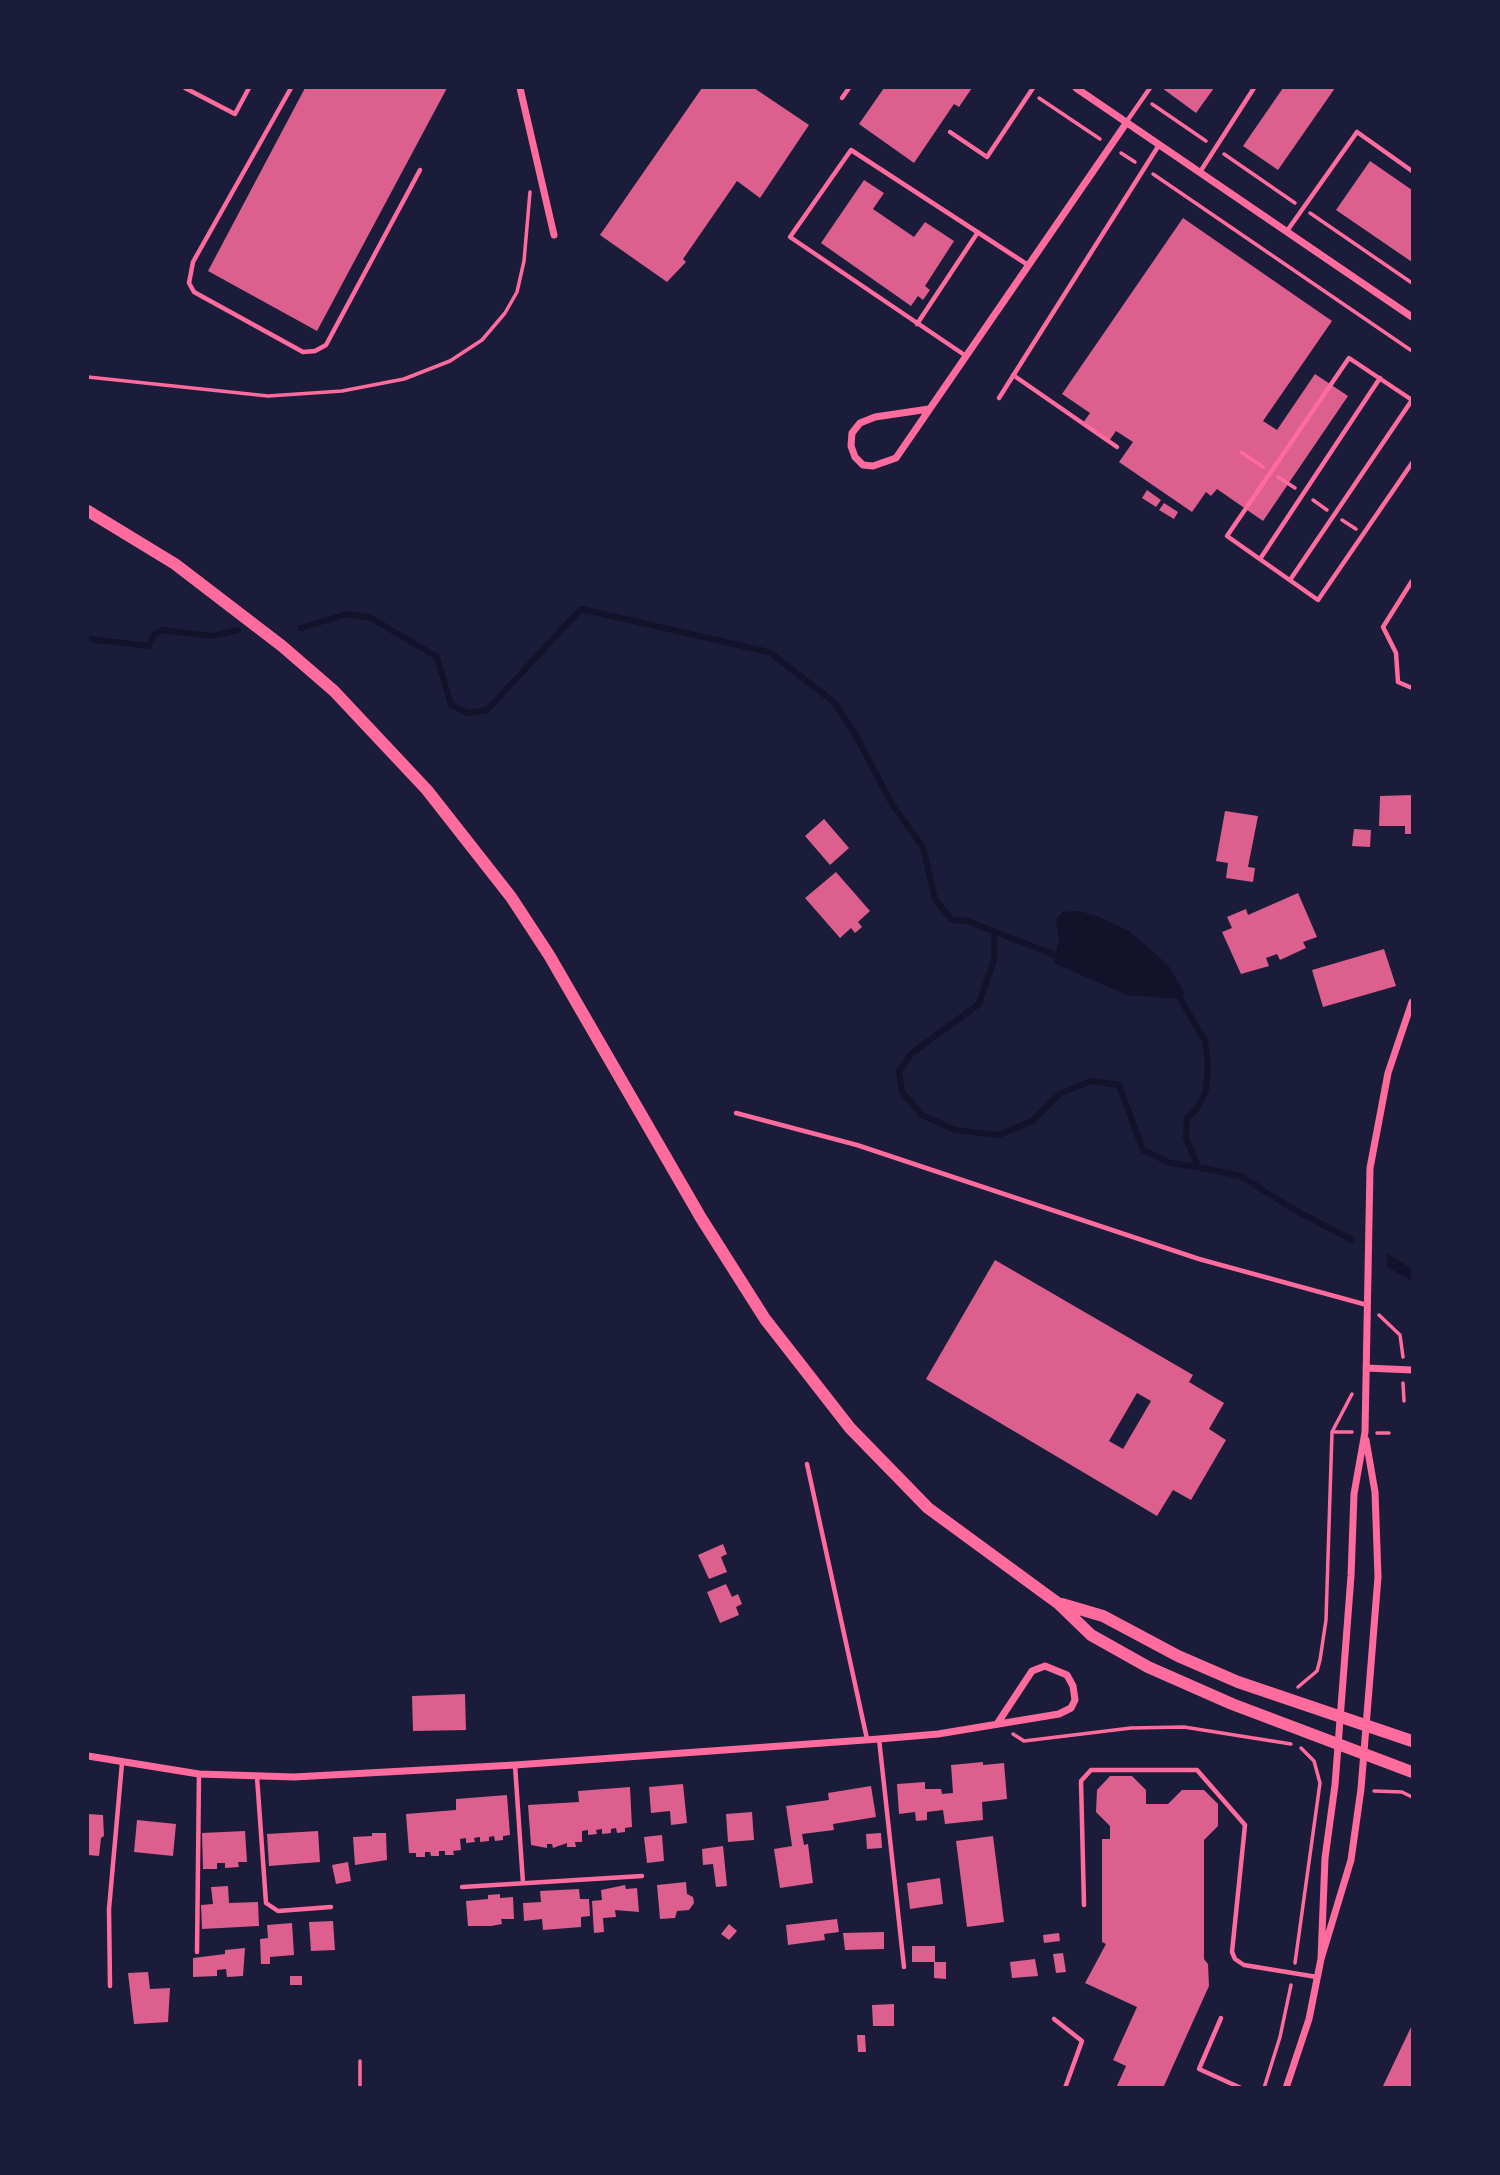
<!DOCTYPE html>
<html>
<head>
<meta charset="utf-8">
<style>
  body { margin:0 }
  #map { position:relative; width:1500px; height:2175px; overflow:hidden; background:#1b1b3a; font-family:"Titillium Web",sans-serif }
  canvas { display:block }
  .frame { position:absolute; inset:0; border:89px solid #1b1b3a; pointer-events:none }
</style>
</head>
<body>
<div id="map">
<canvas width="1500" height="2175"></canvas>
<div class="frame"></div>
</div>
<script>
const c = document.querySelector('canvas').getContext('2d');
c.lineJoin = 'round';
function fillPath(path, color) {
  c.fillStyle = color;
  c.fill(path, 'evenodd');
}
function shape(rows) {
  const path = new Path2D();
  for (const r of rows) {
    path.moveTo(r[0], r[1]);
    for (let i = 2; i < r.length; i += 2) path.lineTo(r[i], r[i + 1]);
  }
  return path;
}
function strokePath(path, color, width, dash) {
  c.strokeStyle = color;
  c.lineWidth = width;
  c.lineCap = dash ? 'butt' : 'round';
  c.setLineDash(dash || []);
  c.stroke(path);
}
fillPath(shape([
  [1078,911,1097,916,1129,931,1168,965,1185,994,1178,999,1127,995,1054,963,1059,939,1056,920,1062,912],
  [1387,1253,1412,1269,1412,1281,1387,1267]
]), '#12122b');
strokePath(shape([
  [301,628,347,614,371,618,437,657,451,705,468,713,487,710,581,609,769,652,834,702,855,734,893,806,923,847,935,899,952,920,967,921,1063,958],
  [88,639,149,646,153,636,162,630,212,636,238,630],
  [994,932,994,960,979,1004,912,1053,899,1071,902,1092,922,1115,955,1130,999,1135,1032,1121,1061,1093,1091,1081,1119,1085,1143,1150,1170,1163,1198,1167],
  [1175,990,1205,1041,1208,1063,1206,1090,1197,1109,1187,1118,1186,1138,1198,1167,1241,1176,1291,1208,1352,1240]
]), '#12122b', 6);
fillPath(shape([
  [305,88,447,88,317,331,208,271],
  [702,88,754,88,809,125,760,198,737,181,683,259,686,262,667,282,600,235],
  [884,88,972,88,959,107,954,104,914,163,859,124],
  [1162,88,1214,88,1196,113],
  [1283,88,1335,88,1278,170,1243,146],
  [1370,161,1412,190,1412,262,1336,210],
  [864,180,884,193,873,209,914,237,925,222,954,241,925,286,930,290,923,300,918,296,911,306,821,243],
  [1183,218,1332,321,1263,421,1277,430,1315,374,1348,396,1263,521,1217,489,1211,496,1206,492,1192,512,1119,462,1133,442,1116,431,1109,441,1083,423,1090,413,1062,394],
  [1147,490,1161,500,1156,507,1142,498],
  [1164,503,1178,512,1174,519,1159,510],
  [1412,795,1412,834,1405,834,1405,826,1379,826,1380,796],
  [1225,811,1258,816,1248,867,1255,868,1253,882,1226,878,1228,863,1216,861],
  [824,819,849,848,830,865,805,836],
  [1354,829,1371,830,1370,847,1352,846],
  [836,872,870,911,858,922,862,927,855,933,851,928,840,938,805,898],
  [1298,893,1317,937,1303,942,1306,948,1280,960,1277,954,1266,958,1269,966,1241,974,1222,932,1232,928,1227,917,1246,909,1248,915],
  [1384,949,1396,986,1323,1007,1312,970],
  [995,1260,1193,1375,1189,1382,1224,1403,1209,1429,1226,1440,1191,1500,1173,1490,1157,1516,926,1379],
  [1137,1393,1151,1401,1123,1449,1109,1441],
  [723,1544,727,1554,721,1557,727,1572,709,1579,698,1555],
  [726,1584,732,1597,738,1594,742,1604,736,1607,739,1615,720,1623,707,1592],
  [465,1694,466,1730,413,1731,412,1696],
  [983,1762,983,1765,1004,1763,1007,1799,982,1802,983,1820,945,1824,943,1810,927,1812,927,1820,916,1821,915,1812,899,1814,897,1784,925,1782,925,1789,941,1789,942,1794,953,1793,951,1765],
  [1110,1776,1132,1776,1146,1790,1146,1804,1168,1804,1182,1790,1204,1790,1218,1804,1218,1826,1204,1840,1204,1959,1208,1964,1209,1986,1163,2088,1116,2088,1126,2066,1113,2060,1137,2007,1085,1983,1106,1944,1102,1942,1102,1839,1110,1839,1110,1826,1096,1812,1097,1790],
  [683,1784,687,1823,671,1825,670,1811,651,1813,649,1787],
  [871,1786,876,1817,833,1824,834,1830,802,1834,804,1845,808,1844,813,1883,780,1888,774,1849,792,1846,786,1806,829,1800,828,1793],
  [630,1787,632,1827,625,1828,625,1832,617,1833,616,1828,611,1829,611,1833,602,1834,602,1829,596,1830,597,1834,588,1835,588,1830,582,1831,582,1842,575,1842,576,1847,567,1847,567,1843,553,1848,552,1844,547,1844,547,1848,531,1845,528,1805,579,1802,578,1791],
  [507,1795,510,1835,503,1836,503,1840,495,1841,494,1836,489,1837,489,1841,480,1842,480,1837,474,1838,475,1842,466,1843,466,1838,460,1839,461,1850,453,1851,454,1855,445,1855,445,1851,439,1851,439,1856,431,1856,430,1852,425,1852,425,1857,416,1857,416,1853,409,1853,406,1814,456,1810,456,1799],
  [752,1812,754,1840,728,1842,726,1814],
  [88,1814,103,1815,104,1836,101,1838,99,1856,88,1855],
  [137,1820,176,1824,173,1856,134,1852],
  [245,1831,247,1862,238,1862,239,1867,225,1868,225,1863,217,1863,217,1869,203,1869,202,1833],
  [318,1831,320,1862,269,1866,267,1834],
  [372,1833,386,1833,387,1860,355,1865,353,1837,372,1836],
  [881,1833,882,1848,867,1849,866,1834],
  [662,1835,664,1861,647,1863,644,1837],
  [993,1836,1004,1922,967,1927,956,1841],
  [723,1846,727,1886,716,1887,713,1864,703,1865,702,1849],
  [348,1862,351,1881,336,1884,332,1865],
  [940,1878,943,1904,910,1909,907,1883],
  [686,1882,687,1894,693,1897,694,1903,689,1910,677,1911,675,1918,660,1919,657,1885],
  [625,1885,626,1889,637,1888,639,1912,615,1910,616,1917,603,1918,604,1932,594,1933,592,1901,602,1900,601,1890],
  [228,1886,229,1903,258,1902,259,1926,202,1929,201,1905,213,1904,211,1887],
  [579,1889,580,1899,589,1899,590,1916,581,1917,581,1927,543,1930,542,1919,524,1921,523,1903,541,1902,540,1891],
  [500,1894,500,1898,513,1897,514,1919,501,1919,502,1924,491,1926,468,1926,466,1901,488,1899,488,1895],
  [837,1919,839,1932,824,1934,825,1940,788,1945,786,1925],
  [333,1921,335,1950,311,1951,309,1922],
  [292,1923,294,1955,270,1957,270,1964,261,1964,260,1939,268,1938,267,1925],
  [729,1924,737,1931,729,1940,721,1934],
  [884,1932,884,1949,845,1950,843,1933],
  [1059,1933,1060,1941,1044,1943,1043,1935],
  [912,1946,935,1946,935,1962,912,1962],
  [245,1948,243,1976,227,1977,226,1969,217,1970,217,1976,193,1977,193,1958,225,1954,225,1950],
  [1063,1953,1066,1972,1056,1973,1053,1954],
  [1035,1959,1038,1976,1012,1978,1010,1962],
  [934,1962,946,1962,946,1979,934,1978],
  [148,1972,150,1989,170,1988,168,2022,134,2024,128,1973],
  [290,1976,302,1976,302,1985,290,1985],
  [894,2004,894,2026,873,2026,872,2005],
  [1412,2025,1412,2088,1382,2088],
  [857,2035,865,2035,866,2052,858,2052]
]), '#dd5f8e');
strokePath(shape([
  [1039,98,1100,139],
  [1152,104,1206,141],
  [1121,153,1135,162],
  [1224,154,1295,203],
  [1153,174,1412,351],
  [1310,213,1412,283],
  [88,377,268,396,342,391,404,379,450,361,482,340,505,313,517,292,524,261,530,192],
  [1241,452,1263,467],
  [1278,477,1295,488],
  [1313,500,1327,510],
  [1342,520,1356,529],
  [1379,1315,1400,1335,1403,1357],
  [1403,1383,1404,1401],
  [1332,1432,1352,1432],
  [1377,1433,1389,1433],
  [1298,1687,1317,1671,1320,1660,1326,1620,1332,1432,1352,1394],
  [1013,1734,1024,1741,1131,1728,1184,1727,1291,1744],
  [1374,1791,1402,1792,1412,1797],
  [1295,1963,1320,1783,1314,1761,1301,1748],
  [360,2061,360,2088],
  [1264,2088,1280,2037,1291,1985]
]), '#ff6b9d', 3.5);
strokePath(shape([
  [185,88,235,114,249,88],
  [291,88,193,262,189,283,194,292,303,352,315,351,326,345,420,170],
  [842,98,849,88],
  [1127,121,1150,88],
  [950,132,987,157,1033,88],
  [1200,172,1254,88],
  [1287,231,1357,132,1412,171],
  [917,324,978,232],
  [966,356,790,237,851,150,1028,265],
  [1013,375,1117,447],
  [999,398,1159,145],
  [1412,400,1349,358,1227,536,1318,600,1412,463],
  [1260,559,1380,378],
  [1290,580,1412,400],
  [1412,581,1383,627,1396,653,1398,682,1412,688],
  [736,1113,857,1145,1199,1259,1367,1305],
  [807,1464,867,1739],
  [879,1739,904,1967],
  [515,1765,523,1883],
  [257,1777,266,1903,278,1911,331,1907],
  [462,1887,642,1876],
  [1084,1905,1081,1781,1091,1770,1197,1770,1245,1825,1232,1952,1235,1959,1244,1965,1317,1977],
  [197,1952,199,1774],
  [110,1986,109,1909,122,1763],
  [1221,2018,1199,2069,1241,2088],
  [1054,2019,1082,2041,1065,2088]
]), '#ff6b9d', 4.5);
strokePath(shape([
  [520,88,554,235],
  [1076,88,1412,317],
  [929,409,875,417,860,423,852,433,851,446,855,457,863,465,873,466,896,458,1127,122],
  [1366,1368,1412,1370],
  [88,1756,199,1774,294,1777,515,1765,879,1739,938,1734,1059,1714,1071,1708,1075,1700,1073,1686,1067,1675,1045,1666,1032,1671,997,1724],
  [1321,1959,1325,1858,1335,1785,1351,1576,1354,1494,1365,1432,1370,1168,1388,1073,1412,1002],
  [1286,2088,1309,2019,1321,1959,1351,1860,1361,1789,1378,1577,1375,1492,1366,1440]
]), '#ff6b9d', 7);
strokePath(shape([
  [88,511,175,564,282,646,334,691,427,790,511,897,549,955,701,1218,765,1319,850,1428,928,1508,1059,1604,1091,1635,1148,1667,1232,1704,1412,1772],
  [1062,1604,1103,1616,1178,1656,1238,1682,1412,1741]
]), '#ff6b9d', 12);
</script>
</body>
</html>
